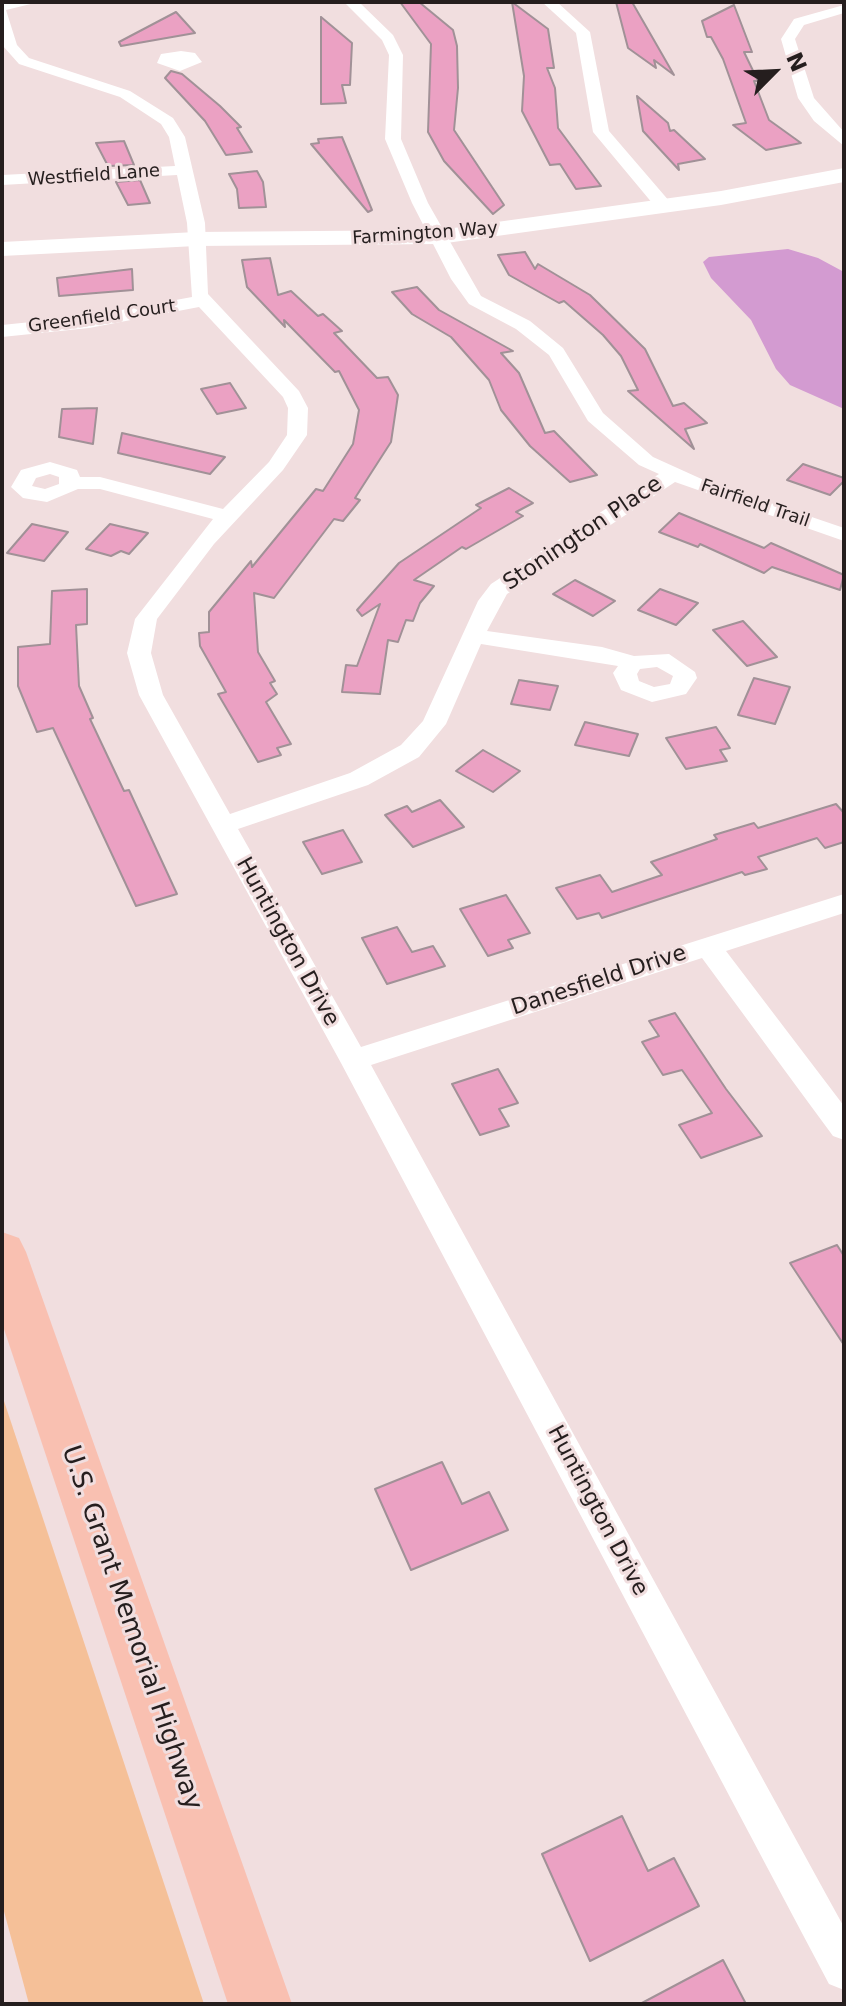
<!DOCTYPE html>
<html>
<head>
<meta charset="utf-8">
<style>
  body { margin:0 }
  #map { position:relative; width:846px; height:2006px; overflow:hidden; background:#f1dedf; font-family:"DejaVu Sans",sans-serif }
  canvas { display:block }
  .frame { position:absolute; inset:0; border:4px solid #251e1e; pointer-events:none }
  .north { position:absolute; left:734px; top:32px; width:80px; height:80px; -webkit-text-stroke:6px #f1dedf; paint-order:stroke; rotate:66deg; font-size:22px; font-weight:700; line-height:32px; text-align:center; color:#251e1e }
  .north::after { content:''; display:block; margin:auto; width:28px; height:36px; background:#251e1e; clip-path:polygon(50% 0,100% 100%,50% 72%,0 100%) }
</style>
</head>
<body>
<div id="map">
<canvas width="846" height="2006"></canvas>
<div class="frame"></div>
<div class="north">N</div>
</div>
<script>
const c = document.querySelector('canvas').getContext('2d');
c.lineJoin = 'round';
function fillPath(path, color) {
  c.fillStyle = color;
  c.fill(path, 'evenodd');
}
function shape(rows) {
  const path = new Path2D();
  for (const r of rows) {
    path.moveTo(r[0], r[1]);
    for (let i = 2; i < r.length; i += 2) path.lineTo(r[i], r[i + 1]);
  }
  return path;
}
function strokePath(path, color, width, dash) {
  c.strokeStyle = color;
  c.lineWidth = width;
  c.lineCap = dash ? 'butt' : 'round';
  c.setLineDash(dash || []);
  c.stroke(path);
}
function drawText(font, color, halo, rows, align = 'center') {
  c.font = font + ' "DejaVu Sans",sans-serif';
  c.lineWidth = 6;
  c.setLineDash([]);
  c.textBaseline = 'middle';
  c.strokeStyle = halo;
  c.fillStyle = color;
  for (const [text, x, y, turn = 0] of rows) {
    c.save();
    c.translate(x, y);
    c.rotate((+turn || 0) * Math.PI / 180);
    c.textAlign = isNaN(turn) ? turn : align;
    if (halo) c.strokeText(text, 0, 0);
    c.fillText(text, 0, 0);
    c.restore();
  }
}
fillPath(shape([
  [2,1395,204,2004,29,2004,2,1904]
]), '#f5c098');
fillPath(shape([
  [788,249,818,258,844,272,844,409,790,385,776,369,751,320,711,278,703,262,709,257]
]), '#d39bd1');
const building = shape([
  [400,2,419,2,453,30,457,46,458,88,454,130,504,205,493,214,444,161,428,132,431,44,400,2],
  [512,2,548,29,554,68,547,68,555,88,558,128,601,186,576,189,560,164,550,165,522,111,524,76,512,2],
  [616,2,632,2,674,75,654,60,656,68,628,48,616,2],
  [734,5,752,52,744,52,758,81,754,81,769,120,801,143,766,150,733,125,746,123,723,59,711,37,707,37,702,21,734,5],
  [176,12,195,33,121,46,119,42,176,12],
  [321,17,352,43,350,85,342,85,346,103,321,104,321,17],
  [171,71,182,74,220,106,241,127,237,128,252,152,226,155,205,121,165,78,171,71],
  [637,96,668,123,670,131,674,130,705,159,678,164,679,170,643,131,637,96],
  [342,137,372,210,368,212,311,144,319,143,318,139,342,137],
  [124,141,134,165,108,166,96,143,124,141],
  [257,171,263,182,266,207,239,208,237,189,229,174,257,171],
  [140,180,150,203,128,205,116,182,140,180],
  [525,252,535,269,538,264,590,295,645,349,673,406,684,403,707,423,685,429,694,449,628,391,638,390,621,356,603,335,564,301,559,303,509,275,498,255,525,252],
  [270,258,278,295,291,291,318,316,323,314,342,331,334,333,377,378,388,377,398,395,391,442,355,498,360,500,343,521,334,519,274,598,254,593,258,652,275,681,270,683,277,694,266,702,291,744,277,748,281,755,258,762,218,694,226,692,200,646,199,633,209,632,209,612,251,561,252,567,316,489,323,491,353,444,359,410,339,371,335,372,284,320,285,327,247,287,242,260,270,258],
  [132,269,133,290,59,296,57,278,132,269],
  [417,287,439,310,513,351,501,353,519,373,545,433,554,431,597,475,570,482,530,446,501,410,489,380,451,337,412,314,392,292,417,287],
  [230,383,246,408,217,414,201,389,230,383],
  [97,408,93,444,59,437,62,409,97,408],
  [122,433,225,457,210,474,118,453,122,433],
  [803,464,844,478,844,481,830,495,787,480,803,464],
  [509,488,533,503,516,512,523,516,466,549,462,547,414,580,434,586,420,603,413,621,406,620,398,642,388,640,380,694,342,692,346,665,357,666,380,604,362,616,357,610,399,563,481,508,476,505,509,488],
  [679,513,764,548,771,543,844,575,840,590,772,567,764,573,700,544,698,547,659,532,679,513],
  [32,524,68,532,44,561,7,553,32,524],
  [110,524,148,533,129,554,121,551,111,556,86,549,110,524],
  [575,580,615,601,593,616,553,594,575,580],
  [87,589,87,624,76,625,79,686,93,718,90,719,124,791,129,790,177,894,136,906,53,728,37,732,18,686,18,647,50,644,52,591,87,589],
  [660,589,698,603,676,625,638,610,660,589],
  [743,621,777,657,747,666,713,630,743,621],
  [754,678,790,687,775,724,738,715,754,678],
  [519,680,558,686,550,710,511,704,519,680],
  [585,722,638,734,629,756,575,745,585,722],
  [716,727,730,748,720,750,727,761,686,769,666,738,716,727],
  [483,750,520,771,493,792,456,771,483,750],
  [440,800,464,827,413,847,385,815,407,806,412,812,440,800],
  [836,804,844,813,844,842,825,848,817,838,758,857,767,869,745,875,742,872,602,918,599,913,577,919,556,888,600,875,612,892,662,875,651,862,717,839,714,835,754,823,758,828,836,804],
  [343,830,362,862,322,874,303,842,343,830],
  [506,895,530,933,508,940,513,948,488,956,460,909,506,895],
  [397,927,412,952,433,946,445,966,387,984,362,938,397,927],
  [675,1013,726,1089,762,1136,701,1158,679,1125,712,1113,682,1070,663,1075,642,1042,659,1036,649,1021,675,1013],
  [498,1069,518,1103,499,1109,509,1126,480,1135,452,1084,498,1069],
  [837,1245,844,1256,844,1345,790,1263,837,1245],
  [442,1462,462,1504,489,1492,508,1530,411,1570,375,1489,442,1462],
  [622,1816,648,1871,674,1858,699,1906,590,1961,542,1854,622,1816],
  [723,1960,746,2004,640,2004,723,1960]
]);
fillPath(building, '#eba1c3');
strokePath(building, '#a19197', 2);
fillPath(shape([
  [2,2,39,2,6,10,17,45,29,58,130,91,173,118,185,137,205,223,208,294,299,391,308,408,307,435,283,470,214,544,157,619,151,653,163,695,230,814,350,773,401,745,423,721,478,601,491,584,659,474,639,465,588,421,549,355,516,329,469,304,451,279,412,203,385,139,389,55,382,40,344,2,359,2,393,35,403,55,401,139,428,203,481,296,530,321,563,348,603,413,653,457,706,481,844,528,844,541,675,482,507,594,487,631,602,647,634,656,669,654,695,672,697,678,686,694,652,702,621,690,613,673,618,666,481,644,446,724,419,757,368,785,238,829,361,1047,844,894,844,913,726,951,844,1106,844,1140,833,1136,702,958,371,1065,844,1927,844,1990,829,1984,341,1063,139,695,127,653,135,619,213,519,100,489,78,489,47,502,23,498,11,487,21,470,50,462,77,470,80,477,100,477,223,509,269,462,287,435,288,408,283,397,199,307,89,328,2,337,2,325,89,316,192,297,187,223,177,175,2,185,2,175,175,166,169,137,161,124,120,97,19,64,3,46,2,2],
  [50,474,59,477,59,484,45,489,32,486,36,478,50,474],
  [657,667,673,676,670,684,654,687,639,681,637,674,640,669,657,667],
  [542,2,557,2,590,32,609,131,670,202,670,210,658,210,593,132,576,33,542,2],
  [844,5,844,13,804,25,795,39,814,98,844,132,844,146,814,121,798,98,781,39,794,19,844,5],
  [181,51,195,53,202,62,180,71,157,63,161,54,181,51]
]), '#fff');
fillPath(shape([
  [844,168,844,182,721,205,439,244,196,246,2,256,2,242,196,232,439,230,721,191,844,168]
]), '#fff');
fillPath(shape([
  [2,1232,19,1238,26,1252,292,2004,228,2004,2,1323,2,1232]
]), '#f9c0b1');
drawText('18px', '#251e1e', '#f1dedf', [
  ["Westfield Lane",94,176,-4],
  ["Farmington Way",425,234,-4],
  ["Greenfield Court",102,317,-8],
  ["Fairfield Trail",755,504,19]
]);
drawText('22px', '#251e1e', '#f1dedf', [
  ["Stonington Place",583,534,-34],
  ["Huntington Drive",287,942,61],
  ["Danesfield Drive",599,981,-18],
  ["Huntington Drive",597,1511,62]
]);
drawText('26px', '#251e1e', '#f1dedf', [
  ["U.S. Grant Memorial Highway",131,1628,71]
]);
</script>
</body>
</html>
